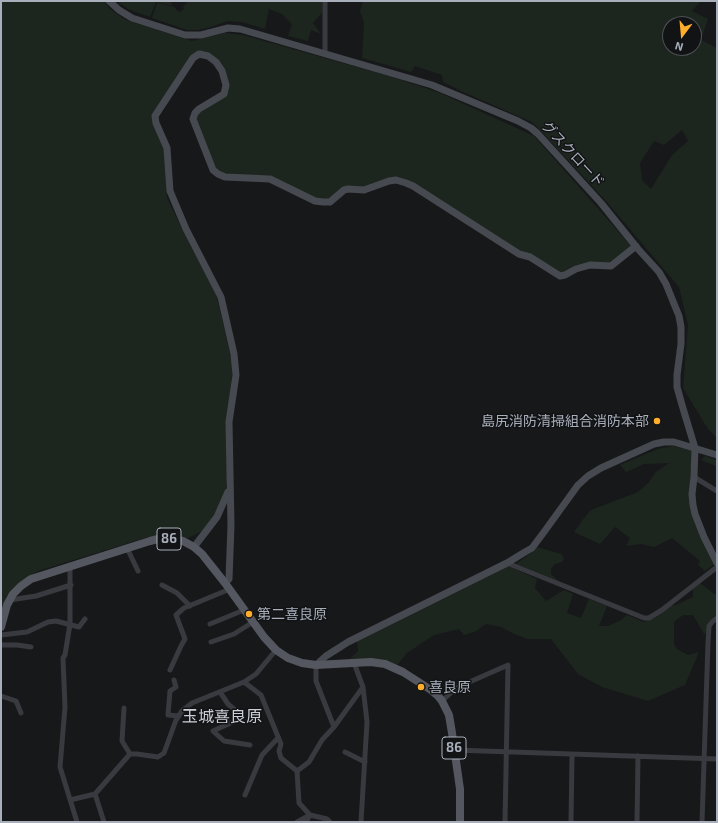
<!DOCTYPE html>
<html>
<head>
<meta charset="utf-8">
<style>
  body { margin:0 }
  #map { position:relative; width:718px; height:823px; overflow:hidden; background:#17181a; font-family:"Exo 2",sans-serif }
  canvas { display:block }
  .frame { position:absolute; inset:0; border:2px solid #a8afbb; pointer-events:none }
  .north { position:absolute; left:662px; top:16px; width:40px; height:40px; box-sizing:border-box; background:#121315; border:1px solid #4e5157; border-radius:50%; rotate:196deg; font-size:11px; font-weight:700; line-height:16px; text-align:center; color:#a8afbb }
  .north::after { content:''; display:block; margin:auto; width:14px; height:18px; background:#ffae2b; clip-path:polygon(50% 0,100% 100%,50% 72%,0 100%) }
</style>
</head>
<body>
<div id="map">
<canvas width="718" height="823"></canvas>
<div class="frame"></div>
<div class="north">N</div>
</div>
<script>
const c = document.querySelector('canvas').getContext('2d');
c.lineJoin = 'round';
function fillPath(path, color) {
  c.fillStyle = color;
  c.fill(path, 'evenodd');
}
function shape(rows) {
  const path = new Path2D();
  for (const r of rows) {
    path.moveTo(r[0], r[1]);
    for (let i = 2; i < r.length; i += 2) path.lineTo(r[i], r[i + 1]);
  }
  return path;
}
function strokePath(path, color, width, dash) {
  c.strokeStyle = color;
  c.lineWidth = width;
  c.lineCap = dash ? 'butt' : 'round';
  c.setLineDash(dash || []);
  c.stroke(path);
}
function drawText(font, color, halo, rows, align = 'center') {
  c.font = font + ' "Exo 2","Noto Sans JP",sans-serif';
  c.lineWidth = 3;
  c.setLineDash([]);
  c.textBaseline = 'middle';
  c.strokeStyle = halo;
  c.fillStyle = color;
  for (const [text, x, y, turn = 0] of rows) {
    c.save();
    c.translate(x, y);
    c.rotate((+turn || 0) * Math.PI / 180);
    c.textAlign = isNaN(turn) ? turn : align;
    if (halo) c.strokeText(text, 0, 0);
    c.fillText(text, 0, 0);
    c.restore();
  }
}
fillPath(shape([
  [1,1,104,1,110,9,126,20,192,41,225,33,243,35,392,77,440,93,534,136,632,247,610,264,596,262,578,266,561,275,523,253,455,211,410,181,395,178,365,189,344,187,334,196,325,200,313,197,268,175,236,176,219,173,213,165,196,123,197,115,224,97,224,69,218,59,209,54,198,53,153,113,165,152,167,198,193,251,215,289,233,366,227,425,227,481,225,494,214,517,202,531,188,538,173,535,159,535,148,537,38,571,18,583,11,591,6,597,1,614],
  [117,1,170,1,173,6,156,2,150,17,128,9],
  [188,1,322,1,322,13,313,23,321,34,311,30,308,41,288,36,292,24,282,14,269,9,265,29,242,22,228,21,207,28,198,30,187,30,152,18,157,3,174,7,179,12,184,9,183,7],
  [363,1,701,1,692,11,708,19,701,40,717,48,717,438,708,429,683,388,688,325,679,287,606,201,539,129,532,122,463,92,443,82,442,75,415,66,411,72,362,58,364,23,360,11],
  [670,24,694,24,694,48,670,48],
  [682,130,688,141,672,155,651,189,642,180,640,163,654,141,664,145],
  [673,446,692,451,689,499,715,564,705,571,698,565,700,561,672,538,654,547,641,544,626,546,630,538,615,527,600,544,574,532,584,518,591,510,638,492,649,482,656,472,669,463,644,464,626,472,620,465,658,449],
  [705,456,717,460,717,469,716,466,701,460],
  [537,547,561,554,564,558,562,562,555,564,551,569,551,574,559,581,516,564,530,554],
  [508,566,537,579,535,588,546,601,564,590,573,594,567,613,581,618,589,599,607,606,599,626,608,626,621,620,627,615,644,622,656,617,669,606,676,605,693,597,693,588,700,583,717,596,717,615,712,618,708,624,707,632,704,634,693,615,683,615,674,622,674,644,677,649,688,655,699,652,685,685,648,701,602,687,578,674,551,639,528,639,514,634,501,627,486,624,476,631,464,635,459,629,434,635,407,653,397,665,348,661,358,651,357,640,463,589]
]), '#1d261e');
strokePath(shape([
  [325,1,325,53],
  [694,477,717,491],
  [127,548,138,571],
  [507,563,644,618,649,618,662,610,717,567],
  [70,565,70,624,65,655,63,658,65,707,60,767,77,822],
  [162,585,177,593,190,606],
  [10,600,36,596,71,585],
  [210,624,244,610],
  [1,635,27,632,48,622,56,621,79,627,85,619],
  [211,642,234,634,253,622],
  [1,645,17,645,31,647],
  [354,663,363,687,367,722,361,822],
  [170,670,181,646,185,639,176,615,184,608,230,589],
  [174,680,176,687,170,691,168,715,179,716],
  [244,682,261,695,281,744,279,751,281,758,297,771,299,803,310,815,327,819,330,822],
  [220,692,228,704,236,711,237,720,213,731,224,741,250,745],
  [1,696,16,701,21,713],
  [442,701,456,688,508,665,505,822],
  [124,708,122,741,130,754],
  [334,727,363,687],
  [454,750,717,759],
  [345,752,365,762],
  [297,771,309,762,322,740,334,727,316,681,316,665],
  [95,794,104,822],
  [245,795,262,755,278,738],
  [70,800,95,794,130,754,137,754,158,757,164,753,176,720,182,711,192,703,244,682,256,674,276,650],
  [297,822,310,815,306,822],
  [571,822,572,755],
  [637,822,638,756],
  [702,822,708,643,709,626,713,621,717,618]
]), '#383a3f', 5);
strokePath(shape([
  [109,1,119,10,132,18,185,35,201,35,228,28,240,29,415,80,432,85,518,121,531,128,538,134,601,203,638,249,659,272,666,284,679,316,681,327,681,344,677,375,677,387,682,405,695,448,694,477,692,494,693,505,695,514,704,537,717,563],
  [194,547,217,517,228,492],
  [225,583,229,579,231,525,229,422,236,375,234,354,221,297,186,229,170,191,167,148,156,123,155,116,193,58,199,54,208,56,216,62,222,71,226,85,224,94,199,109,195,113,193,119,213,170,218,174,225,177,270,179,315,201,323,202,330,202,344,190,348,189,364,190,389,181,396,180,406,183,413,186,519,254,530,257,560,276,565,275,576,269,590,265,611,266,636,246],
  [316,665,326,656,348,642,507,563,525,552,532,548,544,532,578,485,588,476,601,468,654,444,664,442,674,442,717,455]
]), '#464950', 7);
strokePath(shape([
  [1,627,7,605,13,594,21,586,31,579,150,541,162,538,172,539,183,541,194,547,202,554,225,583,264,637,276,650,288,658,302,663,316,665,371,662,385,664,403,672,431,690,438,696,442,701,449,715,452,733,460,789,460,822]
]), '#54575f', 8);
for (const [x, y, r, color] of [
  [657,421,4,"#ffae2b"],
  [249,614,4,"#ffae2b"],
  [421,687,4,"#ffae2b"]
]) {
  const dot = new Path2D();
  dot.arc(x, y, r, 0, 2 * Math.PI);
  c.fillStyle = color;
  c.fill(dot);
  strokePath(dot, '#121315', 1.5);
}
for (const [x, y, w] of [
  [169,539,24],
  [454,748,24]
]) {
  const box = new Path2D();
  box.roundRect(x - w / 2, y - 11, w, 22, 3);
  c.fillStyle = '#121315';
  c.fill(box);
  strokePath(box, '#a8afbb', 1);
}
drawText('bold 13px', '#a8afbb', null, [
  ["86",169,539],
  ["86",454,748]
]);
drawText('14px', '#a8afbb', '#121315', [
  ["グスクロード",573,154,47]
]);
drawText('14px', '#a8afbb', '#121315', [
  ["島尻消防清掃組合消防本部",649,421,"right"],
  ["第二喜良原",257,614],
  ["喜良原",429,687]
], 'left');
drawText('16px', '#caced7', '#121315', [
  ["玉城喜良原",222,717]
]);
</script>
</body>
</html>
